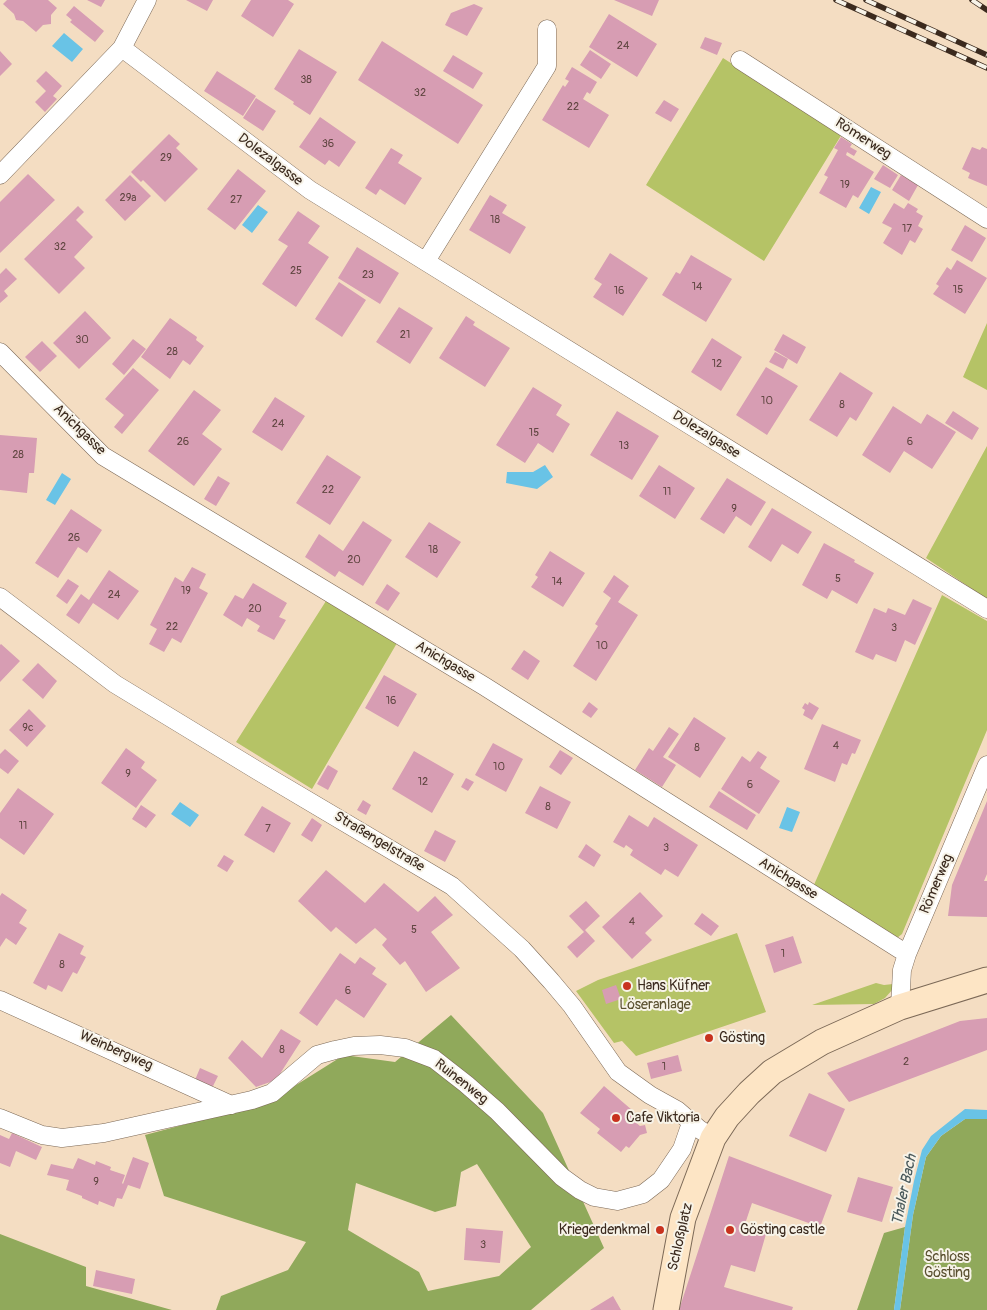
<!DOCTYPE html>
<html>
<head>
<meta charset="utf-8">
<style>
  body { margin:0 }
  canvas { display:block; background:#f4ddc2 }
</style>
</head>
<body>
<canvas width="987" height="1310"></canvas>
<script>
const c = document.querySelector('canvas').getContext('2d');
c.lineJoin = 'round';
function fillPath(path, color) {
  c.fillStyle = color;
  c.fill(path, 'evenodd');
}
function shape(rows) {
  const path = new Path2D();
  for (const r of rows) {
    path.moveTo(r[0], r[1]);
    for (let i = 2; i < r.length; i += 2) path.lineTo(r[i], r[i + 1]);
  }
  return path;
}
function strokePath(path, color, width, dash) {
  c.strokeStyle = color;
  c.lineWidth = width;
  c.lineCap = dash ? 'butt' : 'round';
  c.setLineDash(dash || []);
  c.stroke(path);
}
function drawText(font, color, halo, rows, align = 'center') {
  c.font = font + ' Pangolin,sans-serif';
  c.lineWidth = 4;
  c.setLineDash([]);
  c.textBaseline = 'middle';
  c.strokeStyle = halo;
  c.fillStyle = color;
  for (const [text, x, y, turn = 0] of rows) {
    c.save();
    c.translate(x, y);
    c.rotate((+turn || 0) * Math.PI / 180);
    c.textAlign = isNaN(turn) ? turn : align;
    if (halo) c.strokeText(text, 0, 0);
    c.fillText(text, 0, 0);
    c.restore();
  }
}
fillPath(shape([
  [723,58,842,134,764,261,646,185],
  [987,323,987,390,963,377],
  [987,446,987,599,926,558],
  [942,595,987,621,987,730,902,934,897,938,813,887],
  [326,601,397,643,312,789,236,742],
  [737,933,766,1012,636,1056,622,1041,614,1043,576,991,598,980],
  [876,983,884,985,893,984,893,989,885,998,874,1004,812,1005]
]), '#b5c366');
fillPath(shape([
  [451,1015,543,1113,604,1248,531,1310,216,1310,221,1296,288,1270,306,1242,164,1196,145,1135,269,1102,344,1055,395,1062],
  [477,1164,531,1247,499,1276,428,1291,419,1272,348,1230,356,1183,435,1212,456,1206,461,1172],
  [965,1119,987,1119,987,1310,900,1310,913,1215,926,1157,941,1136],
  [905,1227,894,1310,857,1310,884,1233],
  [0,1234,86,1267,86,1286,172,1310,0,1310]
]), '#90a95b');
fillPath(shape([
  [64,33,83,49,72,62,52,46],
  [871,187,881,192,869,214,859,208],
  [258,205,268,212,252,233,242,225],
  [545,465,553,477,537,489,506,483,507,472,533,472],
  [62,473,71,479,55,505,46,500],
  [180,802,199,815,190,827,171,814],
  [787,807,800,812,792,832,779,828],
  [965,1109,987,1110,987,1119,965,1119,941,1136,926,1157,913,1215,900,1310,894,1310,905,1227,914,1181,922,1150,931,1136]
]), '#69c3e6');
fillPath(shape([
  [7,0,48,0,57,8,51,15,51,24,43,25,36,32,23,21,16,20,14,14,3,4],
  [87,0,105,0,101,7],
  [186,0,213,0,207,11],
  [251,0,288,0,294,4,273,37,241,16],
  [614,0,659,0,652,16],
  [474,4,483,8,467,36,445,25,451,13],
  [74,6,104,31,95,42,70,22,72,20,66,15],
  [609,14,657,44,637,77,589,47],
  [705,37,722,43,717,55,700,48],
  [382,41,483,105,458,144,358,80],
  [299,49,337,72,310,115,293,104,294,102,274,89],
  [590,50,611,64,601,79,580,65],
  [0,51,12,64,0,76],
  [453,55,483,73,473,89,443,71],
  [572,67,597,82,590,94,587,92,583,99,609,115,589,148,542,120,563,85,565,87,569,81,565,79],
  [46,71,62,86,53,96,57,99,45,112,35,102,46,91,36,81],
  [217,71,256,96,243,116,204,91],
  [256,98,276,111,263,131,243,118],
  [664,100,679,109,671,122,655,113],
  [320,117,356,142,339,167,329,160,325,165,299,147],
  [169,134,180,144,176,148,198,169,165,202,143,180,141,182,131,172],
  [841,137,852,144,850,147,857,151,854,156,847,152,846,155,874,172,858,198,853,195,846,208,819,193,828,177,824,175,838,150,834,148],
  [972,147,980,150,982,147,987,149,987,186,968,178,970,173,962,169],
  [391,148,403,155,398,163,422,178,405,205,380,189,376,195,365,188],
  [883,165,898,175,890,188,874,179],
  [238,169,266,191,235,230,207,209],
  [28,174,55,200,0,253,0,202],
  [130,175,151,196,125,221,105,200],
  [901,175,918,185,909,201,892,190],
  [490,195,507,205,502,213,526,227,510,254,469,230],
  [894,203,904,209,908,203,918,209,916,212,923,216,918,226,923,229,915,243,910,240,902,255,883,243,892,228,882,223],
  [78,206,84,212,76,220,93,237,74,257,85,268,59,294,24,259],
  [298,211,320,226,308,243,329,257,296,307,262,284,288,246,278,240],
  [965,225,986,238,972,262,951,250],
  [357,247,399,273,380,304,338,278],
  [610,253,648,278,623,316,593,297,602,284,594,279],
  [691,255,732,279,706,322,662,295,676,272,680,274],
  [957,260,987,278,965,314,933,294,939,286,936,284,947,267,951,270],
  [6,268,17,279,4,291,8,296,0,303,0,274],
  [339,282,366,300,342,337,315,319],
  [399,307,433,328,410,364,376,342],
  [85,311,111,338,79,369,53,343],
  [466,316,475,322,473,325,510,348,485,387,439,358],
  [170,318,197,337,196,340,204,346,190,365,183,360,170,379,141,357],
  [783,334,806,347,797,364,774,350],
  [712,338,742,357,721,391,691,372],
  [133,339,146,349,124,375,112,364],
  [42,341,57,356,40,372,25,357],
  [775,352,788,359,783,369,769,362],
  [766,367,798,386,767,435,736,415],
  [133,368,159,390,122,434,114,427,124,415,105,399],
  [840,372,873,393,856,421,850,417,837,437,809,420],
  [533,387,562,405,556,415,570,424,553,453,538,443,525,463,496,445],
  [194,390,221,410,202,434,222,449,194,486,148,451],
  [275,397,305,416,282,451,252,432],
  [893,406,921,424,927,414,956,432,932,469,904,451,890,473,862,455],
  [617,411,659,436,632,480,590,455],
  [953,411,979,428,972,440,945,423],
  [0,435,37,438,34,473,29,473,27,493,0,490],
  [327,455,361,477,330,525,296,503],
  [659,465,695,488,675,519,639,496],
  [218,476,230,483,216,506,204,499],
  [727,478,766,502,751,526,736,516,724,534,700,519],
  [772,508,812,532,798,554,782,544,771,562,748,547],
  [71,509,102,530,87,553,78,547,58,578,35,563],
  [363,521,392,540,363,586,339,571,335,577,305,557,319,534,343,551],
  [429,522,461,542,437,578,405,557],
  [824,543,855,560,854,562,874,573,857,604,832,590,827,599,802,585],
  [550,551,585,573,563,607,531,587,538,577,535,575],
  [192,567,206,574,199,588,208,593,181,643,172,638,164,652,149,644,157,629,150,625,175,577,183,582],
  [109,570,139,591,118,620,93,603,79,624,66,615,81,594,89,600],
  [614,575,629,586,618,602,638,615,596,681,573,666,598,626,595,624,611,598,603,592],
  [68,579,79,586,67,604,56,596],
  [253,583,287,603,279,617,286,620,274,640,257,631,260,626,247,618,242,627,223,615,235,595,243,599],
  [387,584,400,593,388,611,375,603],
  [913,599,932,608,915,645,905,640,896,662,876,654,873,660,855,652,874,608,886,613,888,608,905,615],
  [1,644,20,661,0,682,0,645],
  [524,650,540,661,528,680,511,669],
  [38,663,57,681,43,699,22,680],
  [384,675,417,694,398,727,365,708],
  [589,702,598,709,591,718,582,712],
  [809,702,819,708,812,720,803,715,805,710,802,708,805,703,808,705],
  [29,709,46,726,27,747,9,730],
  [694,717,726,738,700,778,668,757],
  [822,724,861,740,855,754,852,753,847,765,842,763,835,782,804,769],
  [669,727,679,734,663,757,676,765,662,787,635,770,649,748,653,751],
  [493,743,523,759,506,792,475,775],
  [126,748,145,762,141,768,157,780,136,808,101,783],
  [5,749,19,761,8,774,0,768,0,754],
  [560,750,573,758,561,775,549,767],
  [414,751,454,774,432,813,392,789],
  [758,751,767,757,760,768,780,781,759,814,721,789,742,756,750,762],
  [328,765,338,771,328,790,317,784],
  [466,778,474,782,468,791,461,787],
  [540,786,571,802,557,829,525,813],
  [18,788,54,814,24,855,0,838,0,813],
  [719,791,756,815,747,830,709,807],
  [363,800,371,805,366,815,357,810],
  [987,801,987,874,984,881,987,881,987,917,948,916,952,885],
  [141,805,156,815,146,828,132,819],
  [262,806,291,823,274,853,244,835],
  [629,815,648,827,654,817,698,845,678,877,665,869,661,875,630,855,633,850,626,845,624,848,613,842],
  [312,818,322,825,312,842,301,835],
  [435,830,456,841,445,862,424,851],
  [586,844,601,855,594,867,578,857],
  [224,855,234,861,227,872,217,866],
  [326,870,365,903,384,883,418,912,435,896,453,915,431,932,460,968,426,992,405,961,400,965,382,945,387,939,375,928,356,944,336,927,331,932,298,901],
  [640,892,663,916,645,933,652,940,632,959,602,927],
  [2,893,27,910,19,923,27,928,16,945,6,938,0,947,0,896],
  [586,901,600,916,585,930,595,941,577,958,567,947,584,932,569,916],
  [702,913,719,926,711,936,694,924],
  [59,933,84,946,80,954,86,957,77,974,73,972,62,992,48,985,46,990,33,983],
  [793,936,802,963,774,973,765,945],
  [340,953,355,964,360,957,376,968,372,974,387,984,364,1018,336,999,317,1026,299,1013],
  [616,985,621,999,606,1004,602,990],
  [987,1018,987,1050,849,1102,827,1073,960,1021],
  [281,1029,301,1041,276,1080,256,1087,228,1058,242,1040,262,1058],
  [678,1055,682,1071,651,1079,647,1063],
  [200,1068,218,1076,212,1088,195,1080],
  [604,1086,639,1116,634,1121,640,1126,645,1125,647,1133,640,1135,629,1148,626,1146,621,1152,597,1133,600,1129,580,1113],
  [809,1093,845,1109,826,1152,789,1136],
  [12,1133,42,1147,36,1160,16,1151,10,1167,0,1163,0,1135,9,1139],
  [729,1156,832,1195,820,1227,752,1203,744,1227,766,1234,755,1272,731,1265,724,1287,793,1307,792,1310,679,1310],
  [133,1157,149,1163,140,1189,128,1185,122,1199,117,1198,114,1207,99,1201,98,1205,82,1198,82,1196,66,1190,69,1180,47,1175,51,1164,73,1169,78,1158,95,1165,96,1161,111,1167,110,1170,125,1175,122,1183,123,1184],
  [858,1177,893,1187,882,1222,847,1212],
  [466,1228,503,1231,500,1263,464,1260],
  [96,1270,135,1279,132,1294,93,1286],
  [613,1296,621,1310,590,1310]
]), '#d79db3');
const minor = shape([
  [122,48,310,190,987,609],
  [740,60,987,219],
  [0,175,122,48,147,0],
  [426,261,547,66,547,29],
  [0,352,103,456,484,686,907,954],
  [0,597,115,684,258,771,452,886,522,949,551,981,572,1006,618,1072,650,1095,677,1110,699,1129,713,1138],
  [0,1000,231,1105],
  [900,1007,902,970,907,954,987,765],
  [0,1118,42,1135,62,1138,104,1133,252,1100,272,1093,317,1055,335,1050,354,1046,380,1045,405,1048,434,1059,466,1084,497,1111,562,1177,580,1190,594,1197,617,1201,643,1194,661,1180,682,1149,691,1123]
]);
const secondary = shape([
  [666,1310,683,1218,713,1138,727,1117,749,1093,772,1072,822,1042,900,1007,987,980]
]);
strokePath(minor, '#7c6957', 19);
strokePath(secondary, '#7c6957', 27);
strokePath(minor, '#fff', 18);
strokePath(secondary, '#fde5c5', 25);
const rail = shape([
  [836,0,987,68],
  [866,0,987,55],
  [972,0,987,10]
]);
strokePath(rail, '#3b2a1e', 5.5);
strokePath(rail, '#f7f3e8', 4, [11]);
for (const [x, y, r, color] of [
  [627,986,5,"#c8321e"],
  [709,1038,5,"#c8321e"],
  [616,1118,5,"#c8321e"],
  [660,1230,5,"#c8321e"],
  [730,1230,5,"#c8321e"]
]) {
  const dot = new Path2D();
  dot.arc(x, y, r, 0, 2 * Math.PI);
  c.fillStyle = color;
  c.fill(dot);
  strokePath(dot, '#f7f3e8', 2);
}
drawText('11px', '#624743', null, [
  ["24",623,46],
  ["38",306,80],
  ["32",420,93],
  ["22",573,107],
  ["36",328,144],
  ["29",166,158],
  ["19",845,185],
  ["29a",128,198],
  ["27",236,200],
  ["18",495,220],
  ["17",907,229],
  ["32",60,247],
  ["25",296,271],
  ["23",368,275],
  ["14",697,287],
  ["15",958,290],
  ["16",619,291],
  ["21",405,335],
  ["30",82,340],
  ["28",172,352],
  ["12",717,364],
  ["10",767,401],
  ["8",842,405],
  ["24",278,424],
  ["15",534,433],
  ["26",183,442],
  ["6",910,442],
  ["13",624,446],
  ["28",18,455],
  ["22",328,490],
  ["11",667,492],
  ["9",734,509],
  ["26",74,538],
  ["18",433,550],
  ["20",354,560],
  ["5",838,579],
  ["14",557,582],
  ["19",186,591],
  ["24",114,595],
  ["20",255,609],
  ["22",172,627],
  ["3",894,628],
  ["10",602,646],
  ["16",391,701],
  ["9c",28,728],
  ["4",836,746],
  ["8",697,748],
  ["10",499,767],
  ["9",128,774],
  ["12",423,782],
  ["6",750,785],
  ["8",548,807],
  ["11",23,826],
  ["7",268,829],
  ["3",666,848],
  ["4",632,922],
  ["5",414,930],
  ["1",783,954],
  ["8",62,965],
  ["6",348,991],
  ["8",282,1050],
  ["2",906,1062],
  ["1",664,1067],
  ["9",96,1182],
  ["3",483,1245]
]);
drawText('14px', '#3b2a1e', '#f7f3e8', [
  ["Römerweg",863,139,33],
  ["Dolezalgasse",270,160,37],
  ["Anichgasse",79,430,44],
  ["Dolezalgasse",706,435,32],
  ["Anichgasse",445,662,31],
  ["Straßengelstraße",379,842,31],
  ["Anichgasse",788,879,32],
  ["Römerweg",937,884,-67],
  ["Weinbergweg",116,1051,24],
  ["Ruinenweg",461,1082,38],
  ["Schloßplatz",681,1237,-77]
]);
drawText('14px', '#3b2a1e', '#f7f3e8', [
  ["Hans Küfner",637,986],
  ["Gösting",719,1038],
  ["Cafe Viktoria",626,1118],
  ["Kriegerdenkmal",650,1230,"right"],
  ["Gösting castle",740,1230]
], 'left');
drawText('14px', '#5a5030', '#f7f3e8', [
  ["Löseranlage",655,1005],
  ["Schloss",947,1257],
  ["Gösting",947,1273]
]);
drawText('italic 15px', '#49585a', '#f7f3e8', [
  ["Thaler Bach",905,1190,-78]
]);
</script>
</body>
</html>
